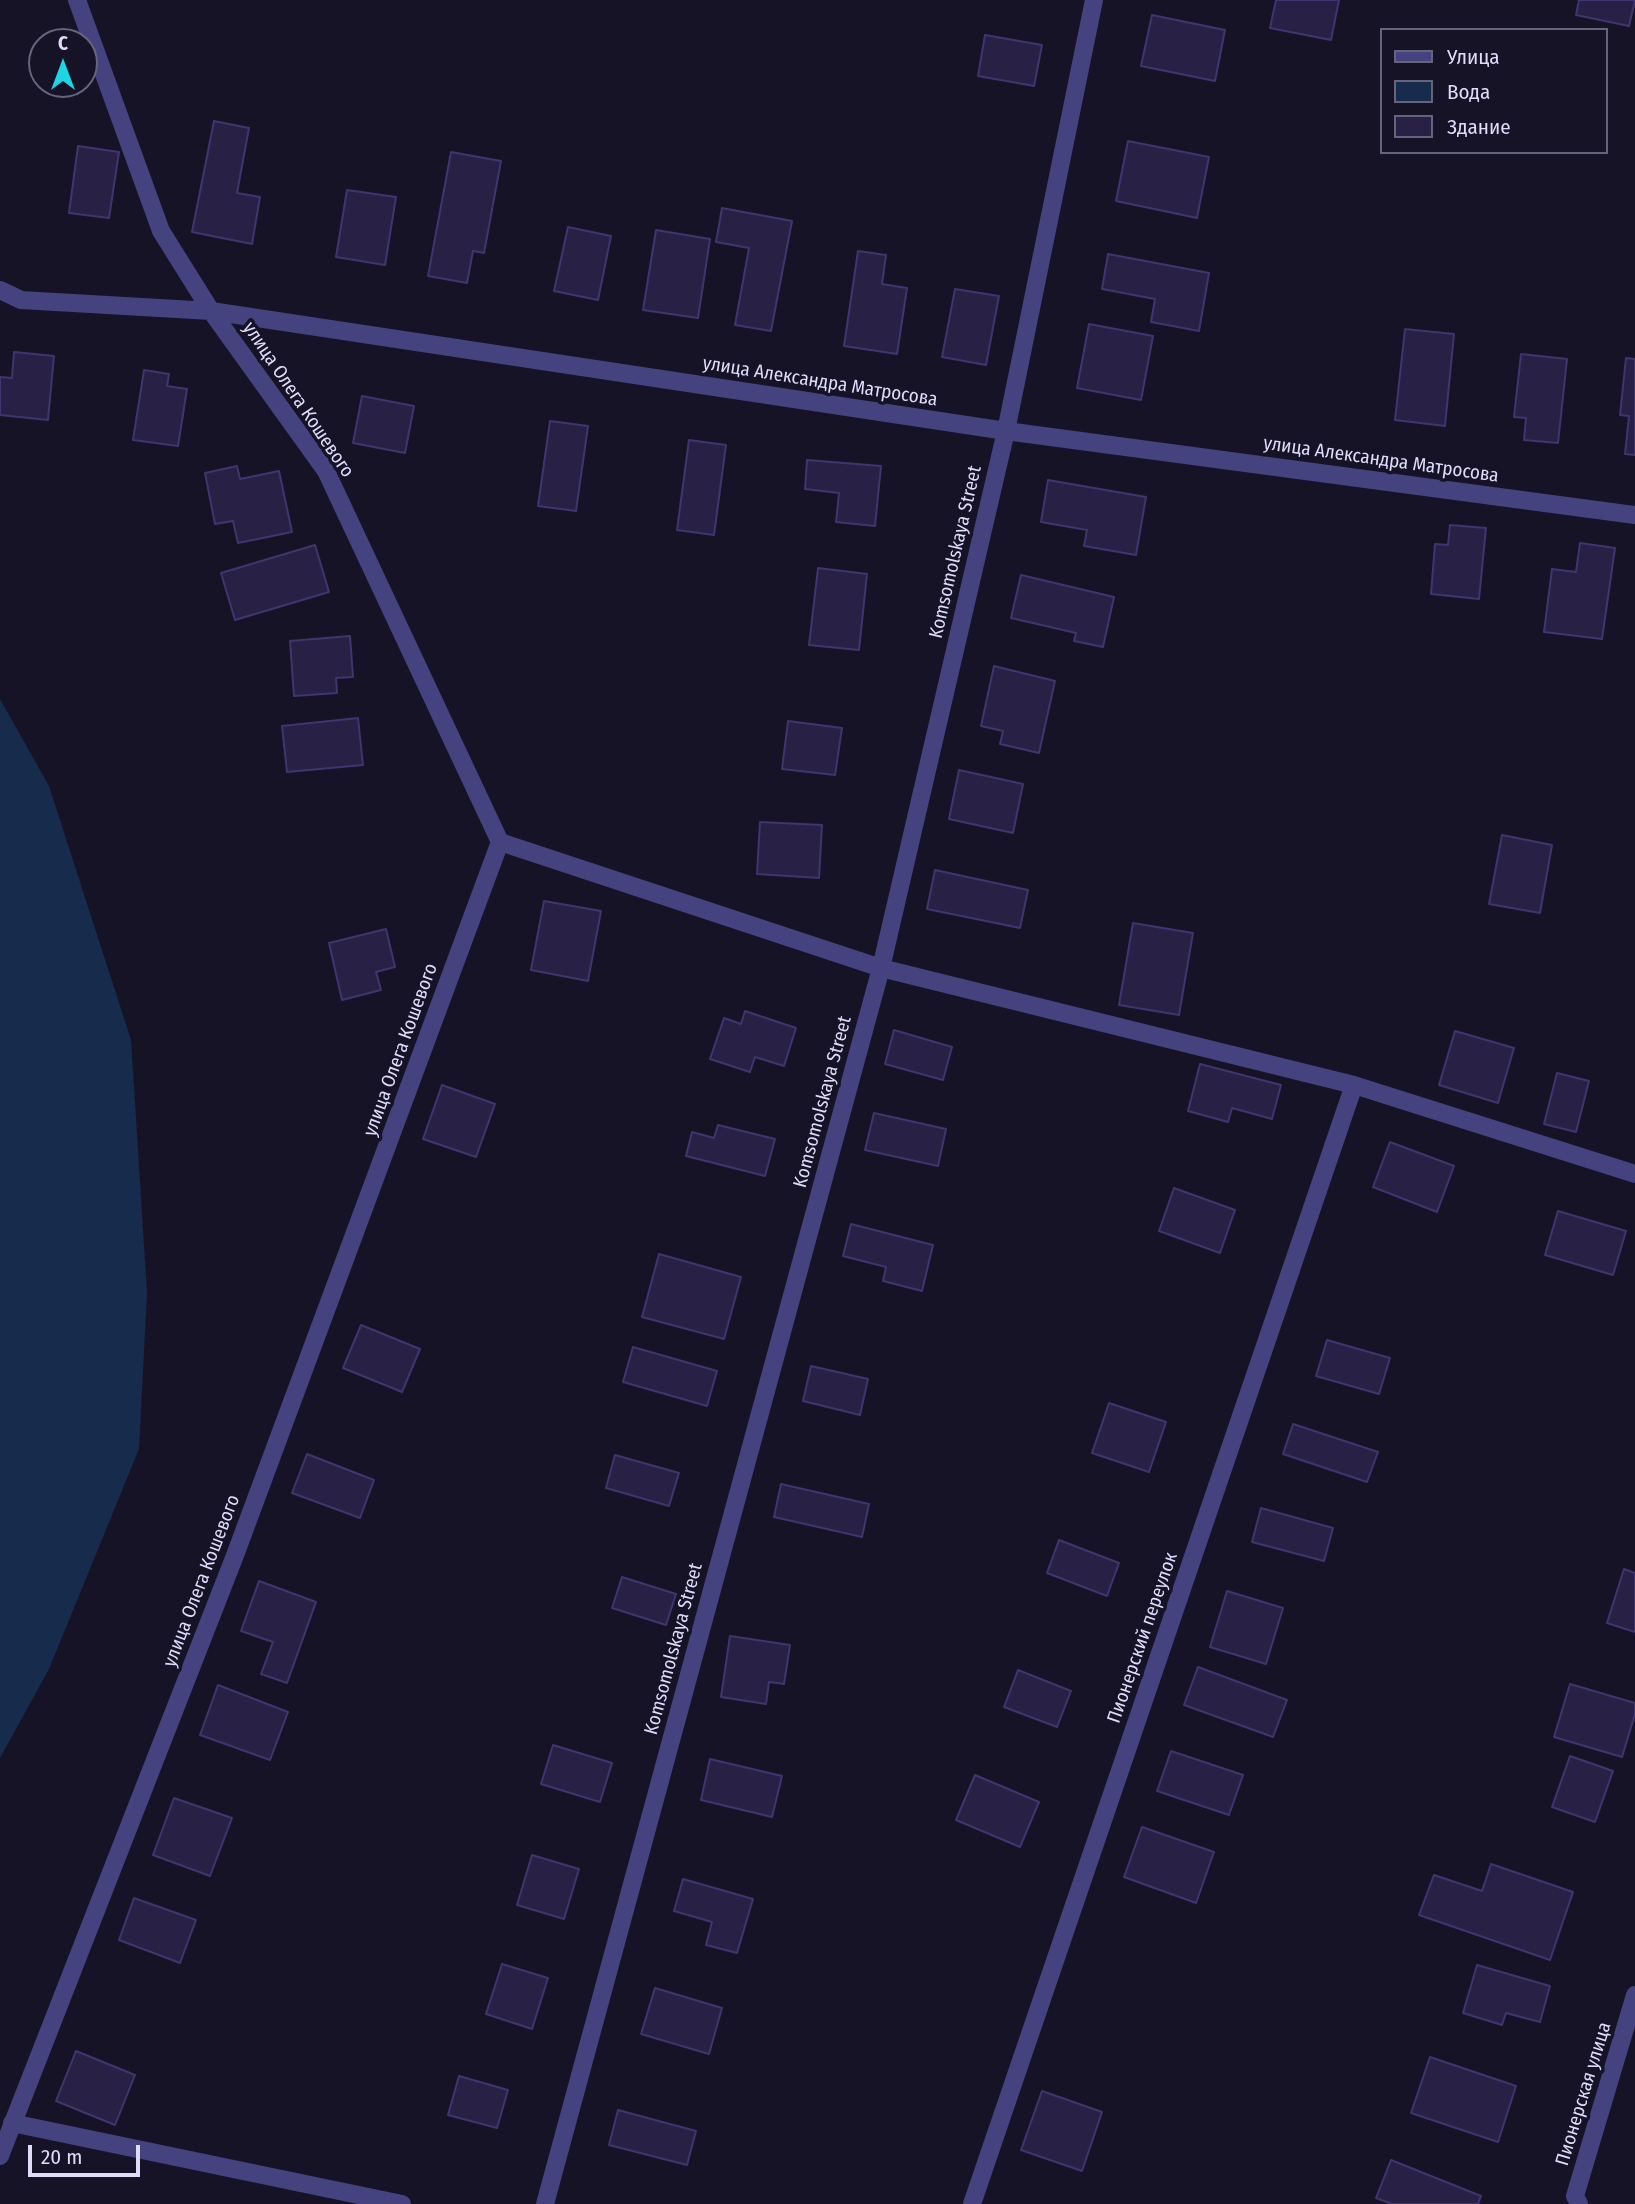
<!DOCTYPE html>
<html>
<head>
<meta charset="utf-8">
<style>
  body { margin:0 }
  #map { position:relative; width:1635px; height:2204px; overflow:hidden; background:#161327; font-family:"Fira Sans Condensed",sans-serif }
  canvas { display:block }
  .legend { position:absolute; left:1380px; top:28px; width:228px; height:126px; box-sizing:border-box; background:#161327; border:2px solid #66637c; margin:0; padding:9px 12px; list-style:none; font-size:21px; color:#dfdcfb }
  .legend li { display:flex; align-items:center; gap:14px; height:35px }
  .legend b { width:35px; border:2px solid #66637c }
  .north { position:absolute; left:28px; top:28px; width:70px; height:70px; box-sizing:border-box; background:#161327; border:2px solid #66637c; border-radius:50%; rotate:0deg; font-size:19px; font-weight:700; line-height:28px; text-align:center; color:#dfdcfb }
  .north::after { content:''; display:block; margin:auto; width:24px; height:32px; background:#1ed5e6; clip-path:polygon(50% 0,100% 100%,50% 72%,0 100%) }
  .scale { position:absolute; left:28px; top:2145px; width:112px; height:32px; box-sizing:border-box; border:4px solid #dfdcfb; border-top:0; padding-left:9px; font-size:21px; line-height:24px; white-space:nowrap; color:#dfdcfb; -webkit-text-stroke:5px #161327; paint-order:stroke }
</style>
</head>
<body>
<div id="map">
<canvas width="1635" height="2204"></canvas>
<ul class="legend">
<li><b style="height:9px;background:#444380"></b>Улица</li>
<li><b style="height:19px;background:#172c4c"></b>Вода</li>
<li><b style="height:19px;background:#282145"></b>Здание</li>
</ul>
<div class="north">С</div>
<div class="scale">20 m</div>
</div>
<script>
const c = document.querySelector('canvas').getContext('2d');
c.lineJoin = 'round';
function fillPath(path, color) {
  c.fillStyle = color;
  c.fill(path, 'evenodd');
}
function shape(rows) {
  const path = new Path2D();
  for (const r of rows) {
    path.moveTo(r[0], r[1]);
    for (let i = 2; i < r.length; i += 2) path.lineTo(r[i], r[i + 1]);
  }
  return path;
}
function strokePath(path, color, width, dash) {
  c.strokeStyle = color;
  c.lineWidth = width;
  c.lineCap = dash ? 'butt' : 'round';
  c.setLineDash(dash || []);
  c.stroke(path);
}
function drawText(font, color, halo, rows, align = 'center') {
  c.font = font + ' "Fira Sans Condensed",sans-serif';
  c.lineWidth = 7;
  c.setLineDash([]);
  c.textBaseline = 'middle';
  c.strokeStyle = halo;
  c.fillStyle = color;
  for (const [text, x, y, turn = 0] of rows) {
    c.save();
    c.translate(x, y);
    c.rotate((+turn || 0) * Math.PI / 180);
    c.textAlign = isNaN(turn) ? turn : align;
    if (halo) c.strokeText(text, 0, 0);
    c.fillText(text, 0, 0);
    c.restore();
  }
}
fillPath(shape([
  [0,699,49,786,131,1040,147,1293,139,1449,49,1669,0,1758]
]), '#172c4c');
const building = shape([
  [1276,0,1339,0,1331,40,1270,28,1276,0],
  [1579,0,1635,0,1629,26,1576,15,1579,0],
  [1152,15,1225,30,1215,81,1141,66,1152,15],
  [985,35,1042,45,1034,86,978,76,985,35],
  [214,121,249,128,237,193,260,197,252,244,192,232,214,121],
  [1128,141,1209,157,1197,218,1116,201,1128,141],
  [78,146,119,152,109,218,69,213,78,146],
  [451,152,501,161,484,253,473,251,467,283,428,276,451,152],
  [347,190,396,197,385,265,336,257,347,190],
  [722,208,792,221,771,331,735,325,749,248,716,242,722,208],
  [568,227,611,236,598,300,554,291,568,227],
  [656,230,710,239,698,318,643,310,656,230],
  [858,251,886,255,882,284,907,288,897,354,844,346,858,251],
  [1108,254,1209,273,1199,331,1151,322,1155,299,1102,289,1108,254],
  [955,289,999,296,986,365,942,357,955,289],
  [1089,324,1153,336,1141,400,1077,388,1089,324],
  [1405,329,1454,334,1445,426,1395,420,1405,329],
  [14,352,54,356,48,420,0,415,0,377,12,378,14,352],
  [1521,354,1567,359,1558,443,1524,440,1526,418,1514,417,1521,354],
  [1626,358,1635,359,1635,455,1625,454,1629,416,1620,415,1626,358],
  [144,370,169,374,167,386,187,389,178,446,133,440,144,370],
  [362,396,414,406,405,453,353,443,362,396],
  [550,421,588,426,576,511,538,506,550,421],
  [689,440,726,445,714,535,677,530,689,440],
  [807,460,881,466,875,526,836,522,839,493,805,489,807,460],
  [237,466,240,479,279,471,292,532,238,543,233,521,215,524,205,473,237,466],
  [1048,480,1146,497,1136,555,1084,546,1087,530,1041,522,1048,480],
  [1450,525,1486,528,1479,599,1431,594,1435,544,1448,545,1450,525],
  [1580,543,1615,548,1602,639,1544,632,1552,569,1576,572,1580,543],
  [315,545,329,592,235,620,221,573,315,545],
  [818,568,867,574,859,650,809,645,818,568],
  [1021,575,1114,597,1103,647,1074,641,1076,633,1011,618,1021,575],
  [350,636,353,677,336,678,337,693,294,696,290,641,350,636],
  [994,666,1055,681,1039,753,1000,744,1003,731,981,726,994,666],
  [358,718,363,765,287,772,282,726,358,718],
  [788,721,842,728,835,775,782,769,788,721],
  [959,770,1023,784,1013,833,949,819,959,770],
  [760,822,822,825,819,878,757,874,760,822],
  [1502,835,1552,845,1540,913,1489,904,1502,835],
  [935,870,1028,890,1020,928,927,909,935,870],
  [544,901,601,911,588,981,531,970,544,901],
  [1133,923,1193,933,1179,1015,1119,1005,1133,923],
  [386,929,395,967,376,972,381,990,342,1000,329,943,386,929],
  [745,1011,796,1028,784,1066,755,1057,750,1072,710,1059,724,1018,741,1024,745,1011],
  [894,1030,952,1047,943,1080,885,1064,894,1030],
  [1455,1031,1514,1048,1498,1103,1439,1085,1455,1031],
  [1200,1064,1281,1085,1272,1119,1232,1108,1228,1122,1188,1111,1200,1064],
  [1557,1073,1589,1081,1576,1132,1544,1124,1557,1073],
  [442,1085,495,1104,476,1157,423,1139,442,1085],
  [874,1113,946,1129,938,1166,865,1150,874,1113],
  [718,1125,775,1139,765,1176,686,1156,692,1132,714,1138,718,1125],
  [1390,1142,1454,1166,1437,1212,1373,1187,1390,1142],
  [1174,1188,1235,1210,1220,1253,1159,1231,1174,1188],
  [1558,1211,1626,1231,1613,1275,1545,1255,1558,1211],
  [851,1224,933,1245,922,1291,883,1281,886,1267,843,1256,851,1224],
  [659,1254,741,1277,724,1339,642,1317,659,1254],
  [361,1325,420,1349,402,1392,343,1368,361,1325],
  [1327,1340,1390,1358,1379,1394,1316,1376,1327,1340],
  [633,1347,717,1371,707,1406,623,1382,633,1347],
  [811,1366,868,1379,860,1415,803,1401,811,1366],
  [1109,1403,1166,1422,1149,1472,1092,1453,1109,1403],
  [1293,1424,1378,1452,1367,1482,1283,1454,1293,1424],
  [307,1454,374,1480,360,1518,292,1493,307,1454],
  [615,1455,679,1473,669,1506,606,1488,615,1455],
  [781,1484,869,1504,862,1537,774,1517,781,1484],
  [1261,1508,1333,1528,1324,1561,1252,1542,1261,1508],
  [1059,1540,1119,1563,1107,1596,1047,1573,1059,1540],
  [1624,1569,1635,1573,1635,1632,1607,1623,1624,1569],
  [622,1577,676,1594,666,1625,612,1608,622,1577],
  [259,1581,316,1602,287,1683,261,1674,273,1642,241,1631,259,1581],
  [1227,1591,1283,1608,1266,1664,1210,1647,1227,1591],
  [730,1636,790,1645,784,1684,769,1682,766,1704,721,1697,730,1636],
  [1198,1667,1287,1700,1273,1737,1184,1705,1198,1667],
  [1018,1670,1071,1691,1057,1727,1004,1707,1018,1670],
  [1570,1684,1635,1703,1635,1714,1622,1757,1554,1737,1570,1684],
  [218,1685,288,1712,270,1760,200,1735,218,1685],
  [553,1745,612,1763,600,1802,541,1784,553,1745],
  [1171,1751,1243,1775,1229,1815,1157,1791,1171,1751],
  [1570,1756,1613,1771,1595,1822,1552,1807,1570,1756],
  [710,1759,782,1776,772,1817,701,1800,710,1759],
  [975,1775,1039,1802,1020,1847,956,1820,975,1775],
  [174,1798,232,1818,210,1876,153,1855,174,1798],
  [1142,1827,1214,1852,1196,1903,1124,1877,1142,1827],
  [532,1855,579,1869,564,1919,517,1905,532,1855],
  [1491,1864,1573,1892,1550,1960,1419,1915,1434,1875,1482,1891,1491,1864],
  [683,1879,753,1899,737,1953,706,1945,712,1922,674,1911,683,1879],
  [134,1898,196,1920,180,1963,119,1940,134,1898],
  [502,1964,548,1978,532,2029,486,2014,502,1964],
  [1477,1965,1550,1986,1540,2022,1506,2013,1502,2025,1463,2013,1477,1965],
  [655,1988,722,2008,709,2054,641,2034,655,1988],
  [76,2051,135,2075,115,2125,56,2101,76,2051],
  [1430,2057,1516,2086,1498,2142,1411,2113,1430,2057],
  [459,2076,508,2090,497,2128,448,2115,459,2076],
  [1042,2091,1102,2112,1082,2171,1021,2150,1042,2091],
  [618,2110,696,2131,687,2165,609,2145,618,2110],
  [1391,2160,1481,2196,1478,2204,1392,2204,1376,2198,1391,2160]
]);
fillPath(building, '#282145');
strokePath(building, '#40356f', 2);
strokePath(shape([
  [0,290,21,300,211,311,1006,431,1635,515],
  [500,842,881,968,1354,1085,1635,1174],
  [12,2123,402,2204],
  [0,2156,234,1558,500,842,326,471,211,311,161,231,77,0],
  [545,2204,881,968,1006,431,1094,0],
  [972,2204,1354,1085],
  [1579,2204,1575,2196,1635,1995]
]), '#444380', 18);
drawText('19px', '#dfdcfb', '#161327', [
  ["улица Александра Матросова",820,382,9],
  ["улица Олега Кошевого",298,400,56],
  ["улица Александра Матросова",1381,460,8],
  ["Komsomolskaya Street",956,552,-77],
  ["улица Олега Кошевого",401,1050,-70],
  ["Komsomolskaya Street",823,1102,-75],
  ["улица Олега Кошевого",202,1581,-69],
  ["Пионерский переулок",1143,1638,-71],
  ["Komsomolskaya Street",674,1649,-75],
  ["Пионерская улица",1584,2094,-73]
]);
</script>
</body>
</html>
